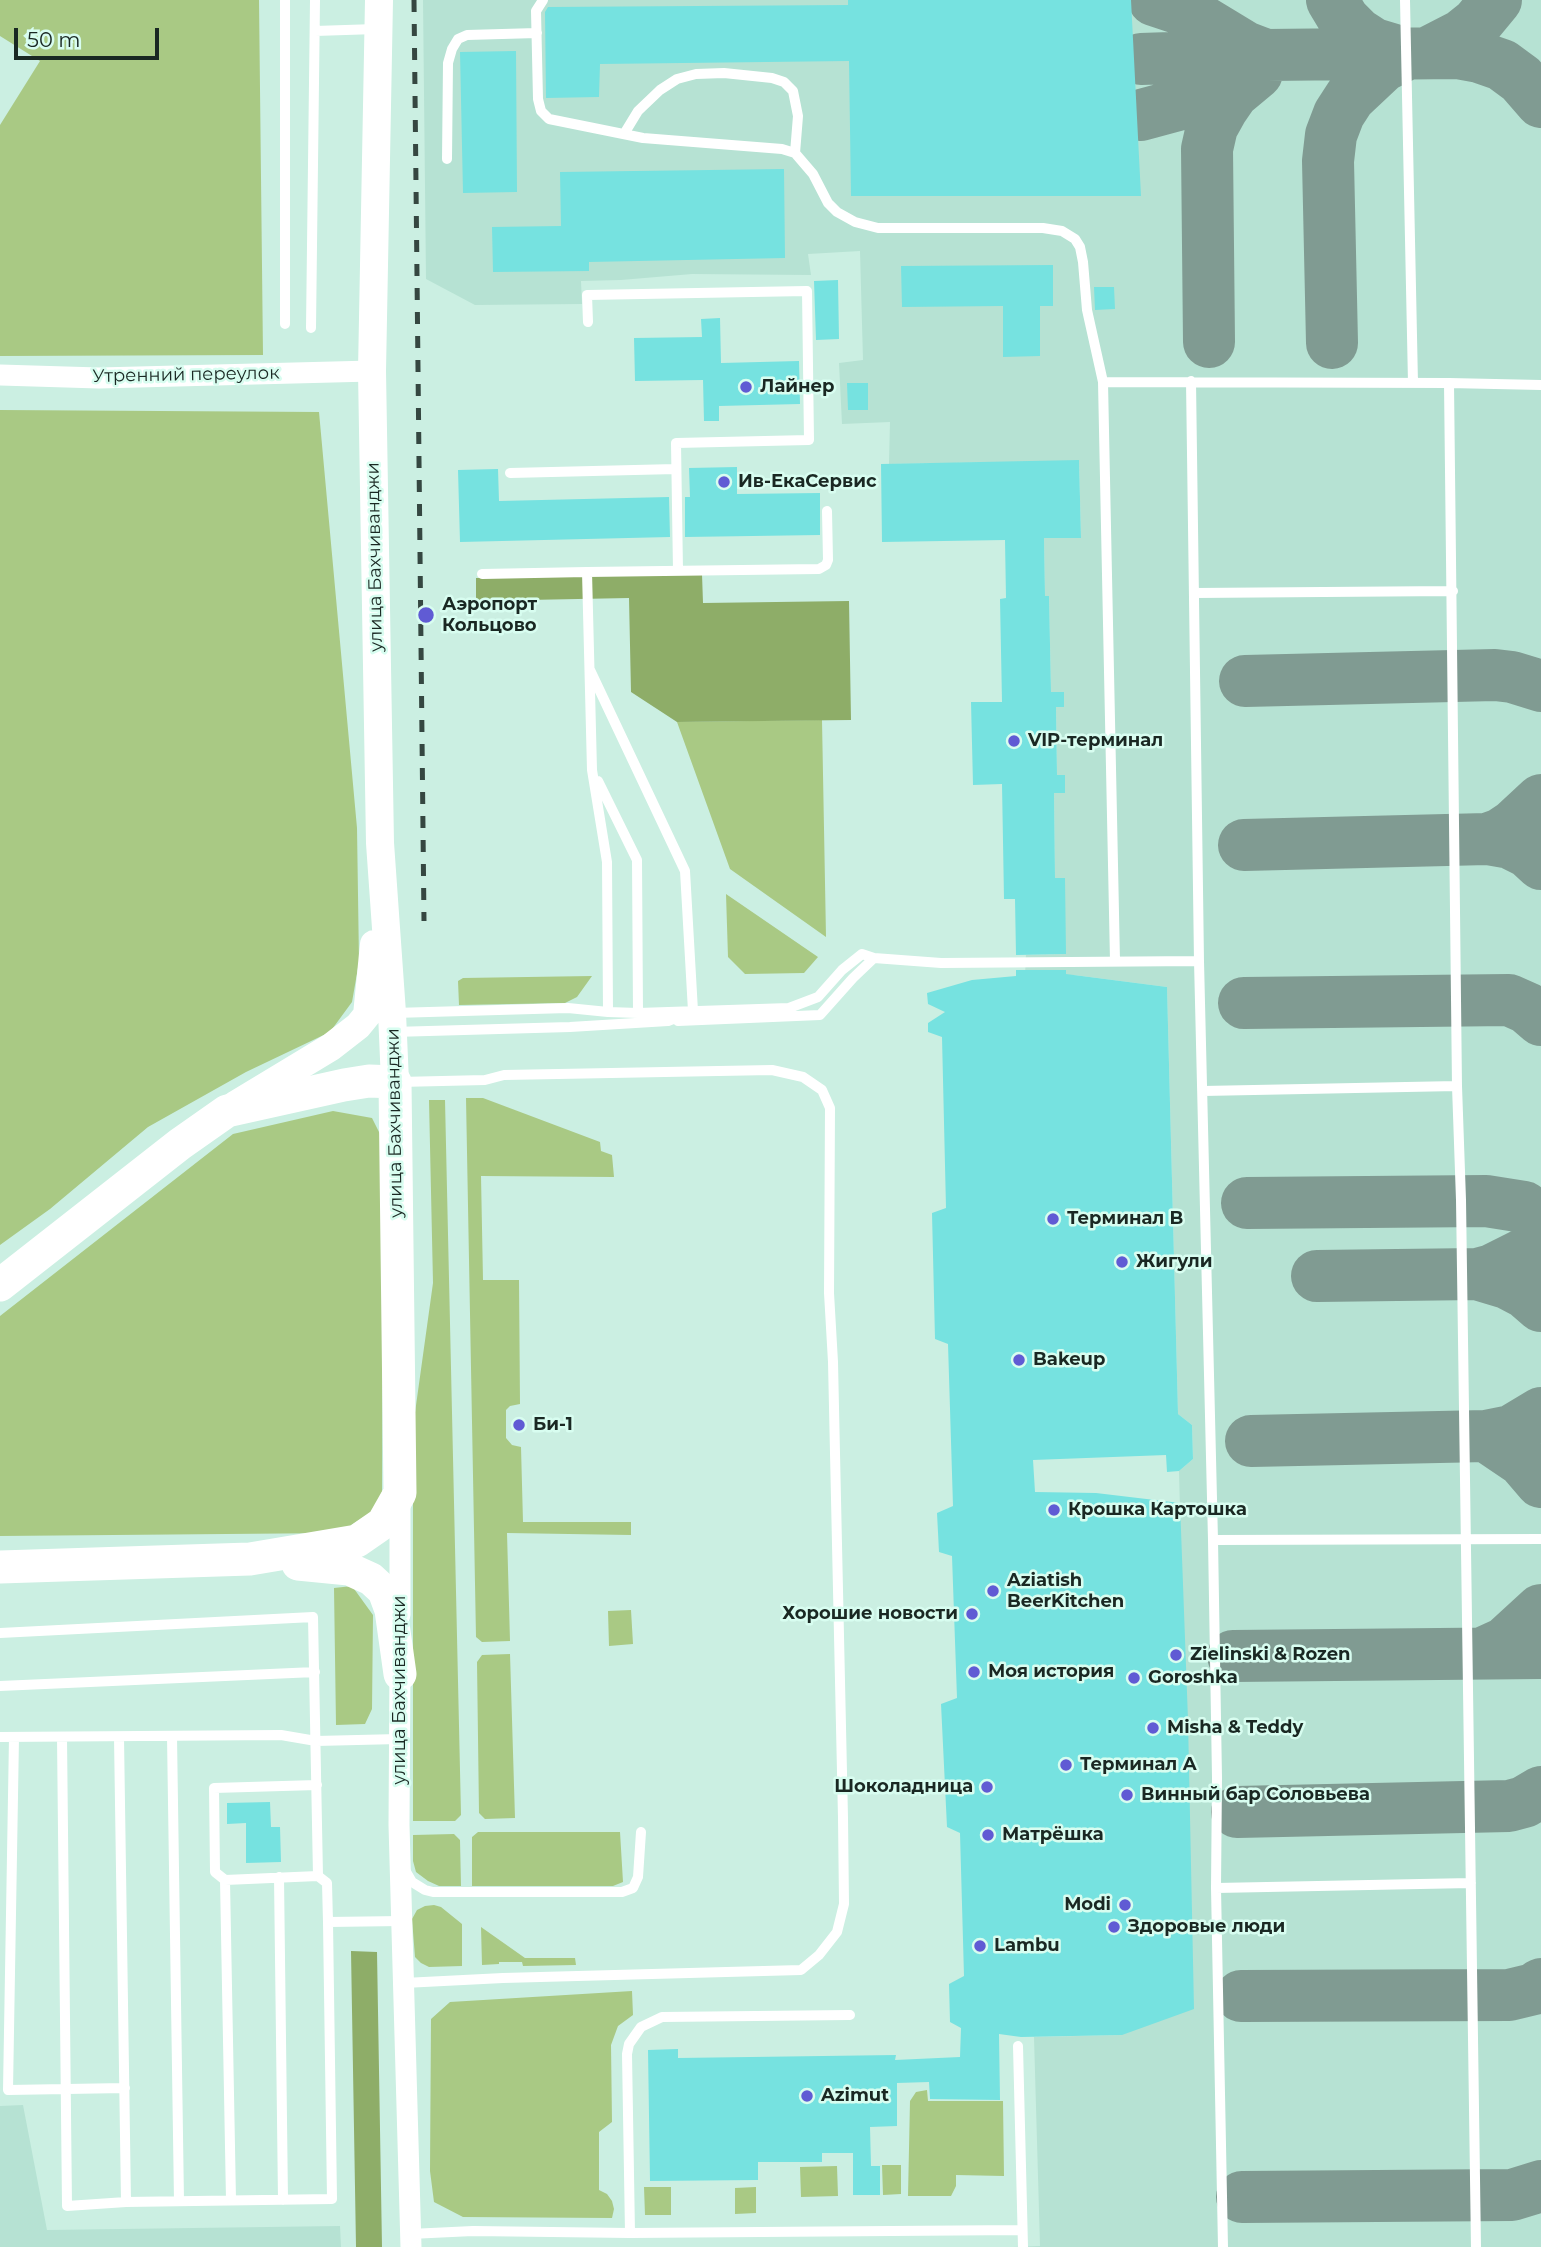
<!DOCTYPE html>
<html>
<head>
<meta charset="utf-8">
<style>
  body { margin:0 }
  #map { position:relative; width:1541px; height:2247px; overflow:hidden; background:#cbefe2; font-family:Montserrat,sans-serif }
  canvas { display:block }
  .scale { position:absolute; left:14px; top:28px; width:145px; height:32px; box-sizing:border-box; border:4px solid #1a2823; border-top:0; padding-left:9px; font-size:21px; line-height:24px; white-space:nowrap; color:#1a2823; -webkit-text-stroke:5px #d8fdf0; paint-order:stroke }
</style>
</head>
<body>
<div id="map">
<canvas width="1541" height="2247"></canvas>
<div class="scale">50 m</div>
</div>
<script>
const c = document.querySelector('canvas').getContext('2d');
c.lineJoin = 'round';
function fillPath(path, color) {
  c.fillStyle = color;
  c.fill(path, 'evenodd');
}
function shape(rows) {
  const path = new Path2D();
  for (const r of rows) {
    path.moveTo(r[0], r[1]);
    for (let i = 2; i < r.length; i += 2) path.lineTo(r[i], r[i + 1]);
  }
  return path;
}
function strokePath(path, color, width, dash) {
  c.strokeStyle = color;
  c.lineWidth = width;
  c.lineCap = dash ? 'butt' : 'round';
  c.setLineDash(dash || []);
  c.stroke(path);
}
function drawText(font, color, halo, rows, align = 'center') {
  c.font = font + ' Montserrat,sans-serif';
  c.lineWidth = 5;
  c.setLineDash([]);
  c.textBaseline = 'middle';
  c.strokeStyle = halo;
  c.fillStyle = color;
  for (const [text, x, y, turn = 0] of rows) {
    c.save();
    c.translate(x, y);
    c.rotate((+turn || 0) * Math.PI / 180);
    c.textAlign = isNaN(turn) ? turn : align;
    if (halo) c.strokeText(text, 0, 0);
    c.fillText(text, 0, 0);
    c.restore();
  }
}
fillPath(shape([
  [423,0,1541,0,1541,2247,1013,2247,1040,2246,1034,2037,1122,2035,1180,1510,1179,1471,1193,1459,1192,1425,1178,1414,1167,987,1074,975,1025,976,1026,955,1066,954,1055,878,1054,793,1065,793,1065,776,1057,775,1056,707,1064,707,1064,692,1051,692,1049,597,1045,596,1044,538,1081,537,1079,461,889,464,890,422,842,424,839,363,863,360,860,251,808,254,811,275,692,274,621,280,581,281,582,304,475,305,426,279],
  [23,2105,47,2230,340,2226,341,2247,0,2247,0,2106]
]), '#b6e2d3');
fillPath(shape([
  [0,0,259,0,263,355,0,356,0,125,40,61,0,36],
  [0,410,319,412,357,828,359,962,352,1002,330,1032,246,1072,148,1127,50,1209,0,1245],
  [822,720,826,937,730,869,677,722],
  [726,894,818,957,804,973,745,974,728,957],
  [592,976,577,997,565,1003,459,1005,458,981,463,978],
  [466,1098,483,1098,600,1142,601,1151,612,1155,614,1177,481,1176,483,1280,519,1280,520,1404,510,1406,506,1410,506,1438,512,1445,521,1447,523,1522,631,1522,631,1535,507,1533,510,1641,482,1642,476,1637],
  [429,1100,445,1100,461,1815,455,1821,413,1821,413,1427,433,1283],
  [333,1111,372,1118,383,1140,382,1492,373,1511,339,1533,0,1536,0,1316,233,1134],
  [352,1586,373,1615,372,1709,365,1724,336,1725,334,1588],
  [631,1610,633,1644,609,1646,608,1611],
  [510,1654,515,1818,485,1819,479,1813,477,1662,482,1655],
  [478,1832,620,1832,623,1882,613,1886,472,1886,472,1837],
  [454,1834,460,1840,461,1886,439,1886,428,1881,416,1872,413,1861,413,1835],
  [434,1905,441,1907,462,1924,462,1966,429,1967,421,1963,415,1957,412,1919,417,1910,425,1906],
  [481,1927,525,1958,575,1958,576,1965,523,1966,522,1962,499,1962,499,1964,482,1965],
  [632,1991,633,2015,618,2026,611,2045,612,2122,599,2132,599,2190,607,2194,612,2201,614,2209,612,2218,463,2217,434,2202,430,2171,431,2019,450,2002],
  [927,2090,928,2101,1003,2101,1004,2176,956,2175,956,2186,951,2196,908,2196,910,2101,916,2092],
  [882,2165,901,2165,901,2194,883,2195],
  [837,2166,838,2196,801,2197,800,2167],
  [671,2187,671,2215,645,2215,644,2187],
  [756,2187,756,2213,735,2214,735,2188]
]), '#a9c984');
fillPath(shape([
  [702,574,703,603,849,601,851,720,677,722,631,692,629,598,476,601,476,578],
  [351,1951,377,1952,382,2247,356,2247]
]), '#8ead68');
strokePath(shape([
  [1154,0,1184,10,1245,47,1266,55],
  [1332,0,1344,20,1357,33,1374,44,1404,53],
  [1427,53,1462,35,1477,23,1496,0],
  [1141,59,1260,55],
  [1141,115,1178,105,1201,94,1239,66,1266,55,1457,53,1479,57,1502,65,1521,79,1541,102],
  [1209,342,1207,149,1212,127,1222,109,1233,93,1257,73],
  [1332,343,1328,161,1331,135,1339,114,1350,97,1383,66,1407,54],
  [1245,681,1495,675,1512,677,1541,686],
  [1487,839,1510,843,1528,852,1541,864],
  [1244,845,1487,839,1501,834,1513,826,1541,800],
  [1244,1003,1509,1000,1527,1008,1541,1020],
  [1247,1203,1486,1201,1524,1207,1541,1219],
  [1477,1274,1507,1283,1526,1293,1541,1306],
  [1317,1276,1477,1274,1492,1270,1526,1253,1541,1237],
  [1486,1436,1523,1461,1541,1482],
  [1251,1441,1486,1436,1511,1431,1541,1413],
  [1483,1653,1505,1643,1541,1610],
  [1233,1656,1541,1653],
  [1237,1812,1509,1806,1524,1802,1541,1792],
  [1241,1996,1509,1995,1534,1989,1541,1984],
  [1242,2197,1512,2195,1541,2186]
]), '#809b92', 52);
fillPath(shape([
  [848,0,1131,0,1141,196,851,196,849,61,600,64,599,97,546,98,545,12,548,7,848,5],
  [516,51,517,192,463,193,460,52],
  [784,169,785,258,589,262,589,271,493,272,492,227,561,226,560,172],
  [1053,265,1053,306,1040,306,1040,356,1003,357,1003,306,902,307,901,266],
  [838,280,839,339,816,340,814,281],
  [1094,287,1114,287,1115,309,1095,310],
  [720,318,721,363,799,361,800,404,719,406,719,421,704,421,703,380,635,381,634,338,702,337,701,319],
  [847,383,868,383,868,410,848,410],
  [1079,460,1081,538,1044,538,1045,596,1049,596,1051,692,1064,692,1064,707,1056,707,1057,775,1065,775,1065,793,1054,793,1055,878,1065,878,1066,954,1016,955,1015,899,1004,899,1002,784,973,785,971,702,1002,702,1000,599,1006,598,1005,540,882,542,881,464],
  [737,467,737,494,820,493,820,535,685,537,685,497,690,497,689,468],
  [498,469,499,501,669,497,670,537,460,542,458,470],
  [1016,970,1066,970,1066,974,1167,987,1178,1414,1192,1425,1193,1459,1179,1471,1167,1472,1166,1455,1033,1460,1035,1492,1096,1493,1180,1503,1188,1720,1194,2009,1122,2035,1021,2037,999,2034,1000,2100,930,2099,929,2082,897,2083,897,2126,870,2127,871,2166,880,2166,880,2195,853,2195,853,2153,822,2153,822,2162,758,2162,758,2180,650,2181,648,2050,678,2049,678,2058,896,2055,895,2060,960,2057,961,2028,950,2022,949,1984,964,1976,960,1833,947,1827,941,1704,957,1698,952,1556,939,1552,937,1513,953,1506,948,1344,935,1339,932,1213,946,1208,942,1037,928,1032,928,1023,945,1012,928,1004,927,993,972,980,1016,976],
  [270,1802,271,1827,280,1827,281,1862,246,1863,246,1823,227,1824,227,1803]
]), '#76e2e0');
strokePath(shape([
  [543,0,536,11,538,99,541,111,549,119,643,138,782,149,795,153,813,174,828,203,837,212,855,222,878,228,1043,228,1062,231,1075,239,1080,247,1083,262,1087,310,1103,382],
  [1405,0,1413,383],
  [315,31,376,29],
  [624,134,638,111,660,90,677,79,696,74,724,73,772,78,784,82,793,91,798,116,795,153],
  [447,159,448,63,452,49,458,39,467,35,537,33],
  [588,322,587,295,807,291,809,440,676,443,678,571],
  [285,324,285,0],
  [311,328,315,0],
  [1191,381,1199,961,1213,1540,1217,1778,1216,1888,1223,2247],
  [1449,383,1457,1086,1461,1200,1476,2247],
  [510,473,676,469],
  [587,572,819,569,826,565,828,560,827,511],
  [482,574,587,572,592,770,607,862,608,1012],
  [1194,593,1453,591],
  [598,781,637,860,638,1013],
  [1115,961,1103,382,1449,383,1541,385],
  [394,1013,568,1008,608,1012,638,1013,789,1008,818,997,842,970,862,954,874,958,941,963,1199,961],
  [678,1021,820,1015,853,978,874,958],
  [393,1032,570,1027,668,1021,693,1011,685,871,590,670],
  [399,1082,485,1080,504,1075,772,1070,803,1077,822,1090,830,1108,829,1293,833,1362,843,1818,844,1904,837,1932,819,1955,801,1970,503,1978,404,1983],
  [1203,1091,1457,1086],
  [1213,1540,1541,1539],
  [0,1633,313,1617,318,1876],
  [0,1686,315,1672],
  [172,1736,179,2201],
  [0,1737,281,1735,316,1741,399,1739],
  [14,1737,8,2090,125,2088],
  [62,1737,67,2206,126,2202,332,2199,328,1922],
  [119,1737,126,2202],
  [317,1785,214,1788,215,1872,225,1880,318,1876,327,1883,328,1922,402,1921],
  [405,1870,412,1882,425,1890,433,1892,622,1892,633,1888,638,1877,641,1832],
  [279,1877,283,2200],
  [225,1880,231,2200],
  [1216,1888,1471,1883],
  [1018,2046,1023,2247],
  [630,2233,627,2054,629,2044,641,2027,662,2017,850,2015],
  [410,2234,473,2231,630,2233,1022,2230]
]), '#fff', 10);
strokePath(shape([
  [0,375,99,378,372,371],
  [400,1615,400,1500],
  [400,1661,399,1825,411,2247]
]), '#fff', 21);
strokePath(shape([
  [379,0,372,371,380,843,392,1013,395,1082],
  [235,1105,331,1047,358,1026,367,1015,374,944]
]), '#fff', 28);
strokePath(shape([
  [0,1285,180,1144,227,1111,344,1085,369,1081,395,1082,400,1493,383,1523,357,1541,250,1559,0,1567],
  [298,1564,349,1569,371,1579,384,1591,391,1610,400,1674]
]), '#fff', 33);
strokePath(shape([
  [414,0,424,921]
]), '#354741', 5, [12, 12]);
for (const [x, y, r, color] of [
  [746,387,7,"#605bd4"],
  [724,482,7,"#605bd4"],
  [426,615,9,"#605bd4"],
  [1014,741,7,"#605bd4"],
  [1053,1219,7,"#605bd4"],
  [1122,1262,7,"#605bd4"],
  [1019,1360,7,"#605bd4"],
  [519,1425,7,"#605bd4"],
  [1054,1510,7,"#605bd4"],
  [993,1591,7,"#605bd4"],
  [972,1614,7,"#605bd4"],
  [1176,1655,7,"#605bd4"],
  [974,1672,7,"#605bd4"],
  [1134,1678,7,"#605bd4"],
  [1153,1728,7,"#605bd4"],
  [1066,1765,7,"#605bd4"],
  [987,1787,7,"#605bd4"],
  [1127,1795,7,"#605bd4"],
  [988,1835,7,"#605bd4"],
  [1125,1905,7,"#605bd4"],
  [1114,1927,7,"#605bd4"],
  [980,1946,7,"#605bd4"],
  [807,2096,7,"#605bd4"]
]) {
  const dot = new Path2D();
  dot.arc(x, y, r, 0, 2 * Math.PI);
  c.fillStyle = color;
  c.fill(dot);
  strokePath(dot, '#d8fdf0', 2.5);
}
drawText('18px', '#1a2823', '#d8fdf0', [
  ["Утренний переулок",186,375,-1],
  ["улица Бахчиванджи",375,557,-91],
  ["улица Бахчиванджи",395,1123,-91],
  ["улица Бахчиванджи",400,1690,-90]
]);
drawText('bold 18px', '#1a2823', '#d8fdf0', [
  ["Лайнер",760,387],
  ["Ив-ЕкаСервис",738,482],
  ["Аэропорт",442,605],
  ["Кольцово",442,626],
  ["VIP-терминал",1028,741],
  ["Терминал B",1067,1219],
  ["Жигули",1136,1262],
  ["Bakeup",1033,1360],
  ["Би-1",533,1425],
  ["Крошка Картошка",1068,1510],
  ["Aziatish",1007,1581],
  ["BeerKitchen",1007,1602],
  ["Хорошие новости",958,1614,"right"],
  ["Zielinski & Rozen",1190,1655],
  ["Моя история",988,1672],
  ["Goroshka",1148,1678],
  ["Misha & Teddy",1167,1728],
  ["Терминал А",1080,1765],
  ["Шоколадница",973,1787,"right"],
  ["Винный бар Соловьева",1141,1795],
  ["Матрёшка",1002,1835],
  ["Modi",1111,1905,"right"],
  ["Здоровые люди",1128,1927],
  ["Lambu",994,1946],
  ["Azimut",821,2096]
], 'left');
</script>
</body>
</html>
